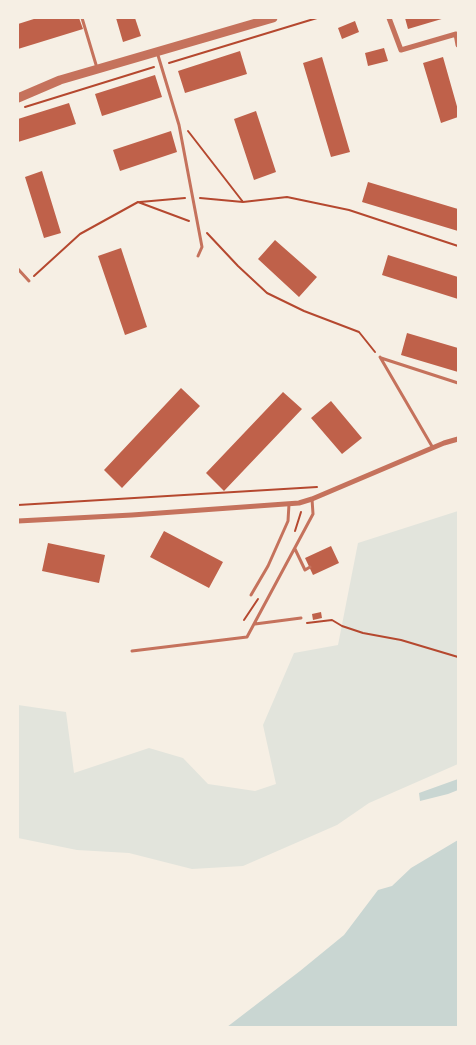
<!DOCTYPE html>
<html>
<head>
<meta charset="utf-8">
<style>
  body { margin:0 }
  #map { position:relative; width:476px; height:1045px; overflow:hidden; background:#f6efe4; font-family:"Open Sans",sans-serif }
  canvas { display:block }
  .frame { position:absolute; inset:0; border:19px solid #f6efe4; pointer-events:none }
</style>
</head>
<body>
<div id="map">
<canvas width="476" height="1045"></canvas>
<div class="frame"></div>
</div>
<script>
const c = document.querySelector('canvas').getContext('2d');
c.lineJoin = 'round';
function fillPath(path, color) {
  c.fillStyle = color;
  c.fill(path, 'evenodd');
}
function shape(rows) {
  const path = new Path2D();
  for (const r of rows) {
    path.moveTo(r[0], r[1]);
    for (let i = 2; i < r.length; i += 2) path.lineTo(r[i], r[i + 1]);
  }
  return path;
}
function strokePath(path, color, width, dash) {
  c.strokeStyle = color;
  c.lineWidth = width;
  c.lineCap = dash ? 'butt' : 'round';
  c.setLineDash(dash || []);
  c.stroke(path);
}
fillPath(shape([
  [458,511,458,764,369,803,337,825,243,866,192,869,129,853,77,850,18,838,18,705,66,712,74,773,149,748,183,758,208,784,255,791,276,784,263,725,294,653,338,645,358,543]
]), '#e2e4dc');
fillPath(shape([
  [458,779,458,790,448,794,420,801,419,793],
  [458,840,458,1027,227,1027,300,971,344,935,378,890,392,886,411,868]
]), '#c9d6d2');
fillPath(shape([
  [37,18,79,18,83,29,18,49,18,24],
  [116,18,135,18,141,36,123,42],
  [405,18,445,18,408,29],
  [355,21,359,32,342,39,338,28],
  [384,48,388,61,368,66,365,53],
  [240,51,247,74,185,93,178,71],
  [322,57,350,152,331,157,303,63],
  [443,57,458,110,458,117,441,123,423,63],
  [155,75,162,97,102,116,95,94],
  [69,103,76,124,18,142,18,119],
  [256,111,276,172,254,180,234,119],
  [171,131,177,152,120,171,113,150],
  [42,171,61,233,44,238,25,177],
  [368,182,458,209,458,231,362,202],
  [275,240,317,277,299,297,258,259],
  [121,248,147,327,125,335,98,256],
  [388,255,458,277,458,299,382,275],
  [407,333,458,348,458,372,401,355],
  [181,388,200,406,122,488,104,470],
  [283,392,302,409,224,491,206,473],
  [331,401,362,438,342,454,311,418],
  [164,531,223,562,209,588,150,557],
  [48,543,105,555,99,583,42,571],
  [331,546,339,563,313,575,305,558],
  [321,612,322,618,313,620,312,614]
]), '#bf614a');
strokePath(shape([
  [169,63,317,18],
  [25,107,154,67],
  [188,131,243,202,287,197,349,210,458,246],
  [200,198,243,202],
  [140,202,185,198],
  [207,233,238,266,267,293,304,311,359,332,375,352],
  [34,276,80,234,138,202,189,221],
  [18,505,317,487],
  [295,531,301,512],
  [244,620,258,599],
  [307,623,332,620,342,626,363,633,401,640,458,657]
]), '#b5482f', 2);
strokePath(shape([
  [82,18,97,68],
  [157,52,179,125,202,247,198,256],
  [18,269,29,281],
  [380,357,433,448],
  [381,358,458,383],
  [295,549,305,570,310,567],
  [251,595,268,566,288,521,289,504],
  [255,624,301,618],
  [132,651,247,637,313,514,312,499]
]), '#c5725c', 3);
strokePath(shape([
  [389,18,401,50,456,34,458,45],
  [18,521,132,515,299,503,312,499,444,443,458,439]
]), '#c5725c', 5);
strokePath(shape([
  [18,98,60,80,273,18]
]), '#c5725c', 9);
</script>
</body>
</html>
